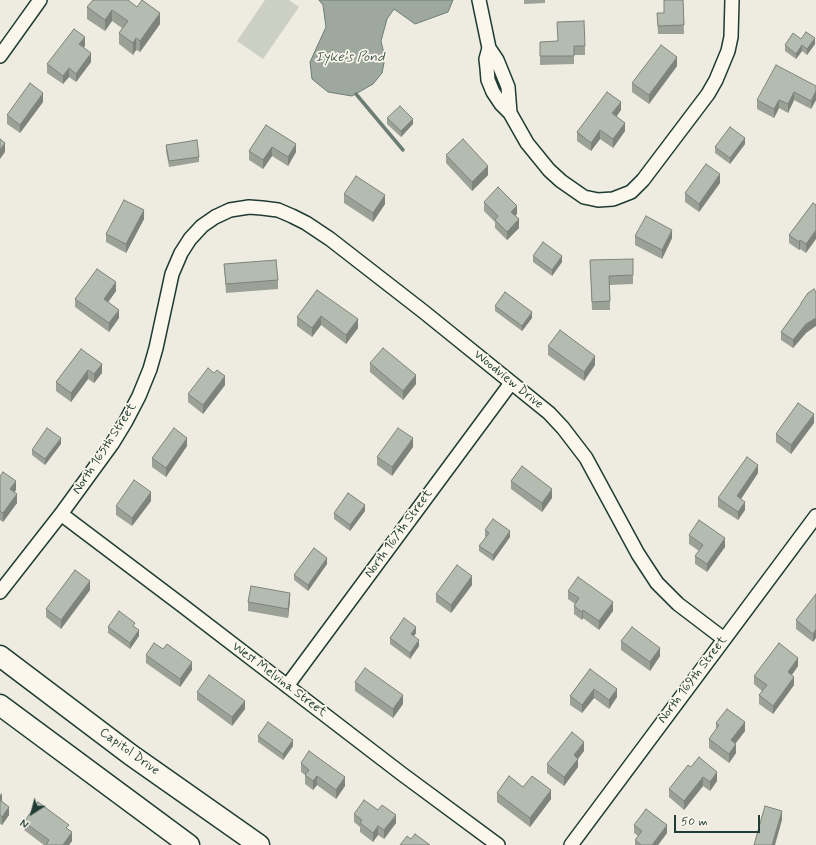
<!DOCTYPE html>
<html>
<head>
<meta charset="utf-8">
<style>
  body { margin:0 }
  #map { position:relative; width:816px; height:845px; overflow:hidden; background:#eeece1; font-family:Mynerve,sans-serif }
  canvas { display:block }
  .north { position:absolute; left:12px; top:793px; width:40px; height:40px; -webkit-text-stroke:3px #fbf7ec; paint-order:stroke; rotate:216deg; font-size:11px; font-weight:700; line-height:16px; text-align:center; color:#1f3d34 }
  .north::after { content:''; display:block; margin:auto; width:14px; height:18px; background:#1f3d34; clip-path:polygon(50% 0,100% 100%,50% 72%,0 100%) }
  .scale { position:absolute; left:674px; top:815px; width:86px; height:18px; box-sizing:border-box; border:2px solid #1f3d34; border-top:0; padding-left:5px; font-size:12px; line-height:14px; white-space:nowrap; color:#1f3d34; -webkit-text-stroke:3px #fbf7ec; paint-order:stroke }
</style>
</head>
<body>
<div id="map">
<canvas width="816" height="845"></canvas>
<div class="north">N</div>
<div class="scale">50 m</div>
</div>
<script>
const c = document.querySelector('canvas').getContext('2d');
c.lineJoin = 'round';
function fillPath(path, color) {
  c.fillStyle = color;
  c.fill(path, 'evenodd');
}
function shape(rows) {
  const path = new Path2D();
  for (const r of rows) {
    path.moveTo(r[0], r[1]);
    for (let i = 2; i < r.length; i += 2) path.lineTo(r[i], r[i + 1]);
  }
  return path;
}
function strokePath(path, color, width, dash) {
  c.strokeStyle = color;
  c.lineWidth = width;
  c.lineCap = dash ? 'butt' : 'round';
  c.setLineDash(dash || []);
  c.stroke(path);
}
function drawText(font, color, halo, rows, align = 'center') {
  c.font = font + ' Mynerve,sans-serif';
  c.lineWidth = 3.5;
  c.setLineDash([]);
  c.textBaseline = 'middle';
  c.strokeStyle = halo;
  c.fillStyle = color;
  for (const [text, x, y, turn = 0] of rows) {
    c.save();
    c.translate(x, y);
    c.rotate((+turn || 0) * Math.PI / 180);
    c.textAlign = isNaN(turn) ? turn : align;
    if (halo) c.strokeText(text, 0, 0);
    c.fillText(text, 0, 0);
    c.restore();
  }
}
fillPath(shape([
  [265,0,289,0,299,7,263,59,237,41]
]), '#cbcfc4');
const water = shape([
  [319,0,453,0,448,12,415,24,394,9,387,19,381,41,385,58,382,73,373,84,352,96,328,92,312,79,310,62,326,27,323,5,319,0]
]);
fillPath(water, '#9fa89f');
strokePath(water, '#6c7d74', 1);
strokePath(shape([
  [356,94,403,150]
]), '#6c7d74', 3.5);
const street = shape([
  [479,0,489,48,486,59,487,68,488,80,493,92,501,104,510,113,527,143,549,170,561,181,584,197,598,200,613,199,631,192,643,180,708,94,716,80,728,51,731,37,732,0],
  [489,48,497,60,508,87,510,113],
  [0,56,40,0],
  [61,514,183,606,402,774,498,845],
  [0,592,61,514,112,444,126,421,139,396,150,369,156,348,172,274,181,253,190,239,202,226,215,217,230,210,249,207,262,208,278,210,292,216,306,223,330,239,424,312,549,413,563,428,586,458,638,554,657,583,678,604,724,639],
  [287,686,511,383],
  [571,845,816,516]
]);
const primary = shape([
  [0,656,131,755,259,845],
  [0,705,189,845]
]);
strokePath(street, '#1f3d34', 16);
strokePath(primary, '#1f3d34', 23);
strokePath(street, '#fbf7ec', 13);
strokePath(primary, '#fbf7ec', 20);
fillPath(shape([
  [93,0,160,24,140,52,136,50,133,55,119,44,119,33,122,28,112,21,105,31,87,19,87,7],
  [524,0,545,0,545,3,524,4],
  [683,0,684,34,658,34,657,13,664,13],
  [801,39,815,44,807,55,802,51,796,59,785,51,785,45],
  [557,41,585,46,585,55,574,55,574,64,540,65,540,42],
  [85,46,83,48,91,62,76,82,69,77,63,84,47,73,47,64],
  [677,66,649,104,632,92,632,83],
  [816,86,816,100,811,109,794,100,788,113,779,108,774,118,757,109,757,100],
  [43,102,20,133,7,124,7,115],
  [621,110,617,116,625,131,613,148,600,139,591,151,577,141,577,132],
  [387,118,413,124,401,137,387,124],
  [266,125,296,152,288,166,272,156,263,169,249,160,249,151],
  [745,144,730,164,715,153,715,147],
  [166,145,199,157,199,162,169,167,166,151],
  [446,155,488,175,472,191,446,163],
  [720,183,699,212,685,202,685,193],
  [344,194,385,204,373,222,344,203],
  [484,202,517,214,515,216,519,228,507,240,495,228,495,222,484,211],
  [813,203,806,253,800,249,799,250,789,243,789,235],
  [144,219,126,253,106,242,106,234],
  [635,236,672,238,662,259,635,245],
  [533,256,562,262,552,276,533,262],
  [590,260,633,275,633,284,610,285,610,310,592,310],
  [224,264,278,280,278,289,226,293],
  [317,290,358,328,346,344,321,325,312,337,297,326,297,317],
  [116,291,108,302,119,318,109,332,75,307,75,299],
  [808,293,806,333,793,348,781,340,781,332,801,305,801,303],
  [495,306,532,318,522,331,495,311],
  [548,346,595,365,584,381,548,355],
  [81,349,102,373,94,383,88,379,71,402,56,391,56,382],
  [370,363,416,384,403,400,370,372],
  [225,385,203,414,188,402,188,394],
  [814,423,791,454,776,442,776,434],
  [61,444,45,465,32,455,32,450],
  [187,446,166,477,152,467,152,458],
  [413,447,392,476,377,465,377,457],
  [758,473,741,499,745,510,738,520,718,507,718,498],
  [0,476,16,490,14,492,17,503,3,522,0,520],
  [511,481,552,498,542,512,511,489],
  [151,501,132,526,116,515,116,506],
  [365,511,350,531,334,519,334,513],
  [485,530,510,537,493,561,479,551,479,546,486,537,485,536],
  [689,535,725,547,707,572,695,564,695,556,699,551,689,544],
  [327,564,308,591,294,580,294,575],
  [472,585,451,613,436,602,436,594],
  [90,590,61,629,46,617,46,609],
  [568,591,613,611,599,630,583,618,582,620,574,614,574,606,575,604,568,599],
  [816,594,813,642,796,629,796,620],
  [290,601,288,618,248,611,248,602],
  [108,627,135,627,139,636,130,649,108,633],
  [416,633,414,636,419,646,410,659,390,644,390,638],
  [621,641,660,656,650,671,621,650],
  [146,655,192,670,180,687,146,663],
  [798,666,792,675,794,685,773,714,759,704,759,695,762,691,754,684,754,676],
  [590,669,617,697,609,709,594,698,582,713,570,705,570,696],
  [355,682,403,704,393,718,355,691],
  [197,692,245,709,232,726,197,700],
  [716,723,745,731,736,743,736,753,729,763,709,748,709,739,716,730],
  [258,736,293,746,283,760,258,742],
  [584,751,578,759,578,767,564,786,547,773,547,764],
  [301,763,345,786,336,799,317,785,313,790,305,784,305,775,301,772],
  [691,767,717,781,710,791,703,786,684,810,669,797,669,789],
  [523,787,551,799,530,827,497,802,497,793],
  [0,792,2,801,9,815,2,825,0,824],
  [354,814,396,823,384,839,378,835,373,842,360,832,360,827,354,822],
  [24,822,69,829,72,841,69,845,44,845,24,830],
  [634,825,667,833,658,845,635,845,635,840,638,836,634,833]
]), '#9ba197');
fillPath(shape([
  [112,10,112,21,105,31,105,20],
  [160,13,160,24,140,52,140,41],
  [85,37,85,46,79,53,79,44],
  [136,38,136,50,133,55,133,43],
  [815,38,815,44,807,55,807,49],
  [802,45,802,51,796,59,796,54],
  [91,53,91,62,76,82,76,74],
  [677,57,677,66,649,104,649,95],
  [69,68,69,77,63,84,63,76],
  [816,91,816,100,811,109,811,101],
  [794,92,794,100,788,113,788,104],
  [43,93,43,102,20,133,20,125],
  [779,100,779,108,774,118,774,109],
  [621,102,621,110,612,122,612,113],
  [413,119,413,124,401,137,401,131],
  [625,123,625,131,613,148,613,139],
  [600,130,600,139,591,151,591,143],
  [745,138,745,144,730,164,730,158],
  [5,143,5,152,0,159,0,150],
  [296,144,296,152,288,166,288,157],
  [272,147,272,156,263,169,263,160],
  [488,166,488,175,472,191,472,182],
  [720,174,720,183,699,212,699,204],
  [385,195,385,204,373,222,373,213],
  [517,206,517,214,511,220,511,212],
  [144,210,144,219,126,253,126,244],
  [519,219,519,228,507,240,507,232],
  [672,230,672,238,662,259,662,250],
  [816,230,816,239,806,253,806,244],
  [800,240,800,249,799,250,799,242],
  [562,256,562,262,552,276,552,270],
  [116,282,116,291,104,308,104,299],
  [119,310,119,318,109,332,109,323],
  [532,312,532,318,522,331,522,326],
  [321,316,321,325,312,337,312,328],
  [816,318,816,326,806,333,793,348,793,340,806,324],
  [358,319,358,328,346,344,346,335],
  [595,356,595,365,584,381,584,372],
  [102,364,102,373,94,383,94,374],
  [88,370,88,379,71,402,71,393],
  [416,375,416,384,403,400,403,391],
  [225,376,225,385,203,414,203,405],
  [814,414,814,423,791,454,791,445],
  [61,438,61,444,45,465,45,459],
  [187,438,187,446,166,477,166,468],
  [413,438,413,447,392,476,392,467],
  [758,465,758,473,737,505,737,496],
  [16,481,16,490,10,498,10,489],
  [552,489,552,498,542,512,542,503],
  [151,492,151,501,132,526,132,518],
  [17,494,17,503,3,522,3,513],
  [745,502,745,510,738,520,738,512],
  [365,505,365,511,350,531,350,525],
  [510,531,510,537,493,561,493,555],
  [725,538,725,547,707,572,707,564],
  [327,558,327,564,308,591,308,585],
  [472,576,472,585,451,613,451,605],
  [90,581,90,590,61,629,61,620],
  [290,593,290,601,288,618,288,609],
  [613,602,613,611,599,630,599,621],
  [583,610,583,618,582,620,582,612],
  [416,627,416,633,411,640,411,634],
  [816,629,816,638,813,642,813,634],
  [139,630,139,636,130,649,130,643],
  [419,640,419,646,410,659,410,653],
  [660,648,660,656,650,671,650,662],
  [798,658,798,666,788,680,788,672],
  [192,662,192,670,180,687,180,679],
  [794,677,794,685,773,714,773,706],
  [594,689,594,698,582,713,582,705],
  [617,689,617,697,609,709,609,700],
  [403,695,403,704,393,718,393,709],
  [245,701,245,709,232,726,232,717],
  [745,722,745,731,731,749,731,740],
  [293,740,293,746,283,760,283,754],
  [584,742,584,751,574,764,574,755],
  [736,744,736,753,729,763,729,754],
  [578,759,578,767,564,786,564,777],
  [717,772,717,781,710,791,710,782],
  [317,776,317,785,313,790,313,781],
  [345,777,345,786,336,799,336,790],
  [703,777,703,786,684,810,684,801],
  [551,790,551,799,530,827,530,818],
  [2,793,2,802,0,804,0,796],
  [9,807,9,815,2,825,2,817],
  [782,811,782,820,775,845,772,845],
  [396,815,396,823,384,839,384,830],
  [667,825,667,833,658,845,652,845],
  [378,826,378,835,373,842,373,833],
  [72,832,72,841,69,845,63,845]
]), '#7e837b');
const building = shape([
  [93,0,128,0,137,7,142,0,160,13,140,41,136,38,133,43,119,33,128,21,112,10,105,20,87,7,93,0],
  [664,0,683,0,684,25,658,26,657,13,664,13,664,0],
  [584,21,585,46,574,46,574,56,540,56,540,42,558,41,557,22,584,21],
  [74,29,85,37,79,44,91,53,76,74,69,68,63,76,47,64,74,29],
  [806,32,815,38,807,49,802,45,796,54,785,45,793,33,801,39,806,32],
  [661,45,677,57,649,95,632,83,661,45],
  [776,65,816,86,816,91,811,101,794,92,788,104,779,100,774,109,757,100,776,65],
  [30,83,43,93,20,125,7,115,30,83],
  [607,92,621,102,612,113,625,123,613,139,600,130,591,143,577,132,607,92],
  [400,106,413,119,401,131,387,118,400,106],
  [266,125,296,144,288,157,272,147,263,160,249,151,266,125],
  [730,127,745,138,730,158,715,147,730,127],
  [0,139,5,143,0,150,0,139],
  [463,139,488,166,472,182,446,155,463,139],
  [197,140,199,157,169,161,166,145,197,140],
  [706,164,720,174,699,204,685,193,706,164],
  [356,176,385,195,373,213,344,194,356,176],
  [498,187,517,206,511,212,519,219,507,232,495,220,498,216,484,202,498,187],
  [124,200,144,210,126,244,106,234,124,200],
  [813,203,816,205,816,230,806,244,800,240,799,242,789,235,813,203],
  [646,216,672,230,662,250,635,236,646,216],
  [543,242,562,256,552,270,533,256,543,242],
  [633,259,633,275,609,276,610,301,592,302,590,260,633,259],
  [276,260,278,280,226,284,224,264,276,260],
  [97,269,116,282,104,299,119,310,109,323,75,299,97,269],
  [814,289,816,292,816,318,806,324,793,340,781,332,801,304,801,303,808,293,814,289],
  [317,290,358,319,346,335,321,316,312,328,297,317,317,290],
  [505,292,532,312,522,326,495,306,505,292],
  [560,330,595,356,584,372,548,346,560,330],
  [383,348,416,375,403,391,370,363,383,348],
  [81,349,102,364,94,374,88,370,71,393,56,382,81,349],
  [208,368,214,373,217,370,225,376,203,405,188,394,208,368],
  [798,403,814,414,791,445,776,434,798,403],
  [47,428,61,438,45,459,32,450,47,428],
  [174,428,187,438,166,468,152,458,174,428],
  [398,428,413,438,392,467,377,457,398,428],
  [747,457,758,465,737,496,745,502,738,512,718,498,747,457],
  [522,466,552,489,542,503,511,481,522,466],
  [3,472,16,481,10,489,17,494,3,513,0,511,0,476,3,472],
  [134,480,151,492,132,518,116,506,134,480],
  [348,493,365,505,350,525,334,513,348,493],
  [493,519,510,531,493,555,479,546,489,533,485,530,493,519],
  [699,520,725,538,707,564,695,556,703,545,689,535,699,520],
  [314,548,327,558,308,585,294,575,314,548],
  [457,565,472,576,451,605,436,594,457,565],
  [75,570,90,581,61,620,46,609,75,570],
  [578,577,613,602,599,621,583,610,582,612,574,606,579,598,568,591,578,577],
  [251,586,290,593,288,609,248,602,251,586],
  [816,594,816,629,813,634,796,620,816,594],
  [119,611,135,623,133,626,139,630,130,643,108,627,119,611],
  [404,618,416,627,411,634,419,640,410,653,390,638,404,618],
  [632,627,660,648,650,662,621,641,632,627],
  [154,643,163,649,167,644,192,662,180,679,146,655,154,643],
  [779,643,798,658,788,672,794,677,773,706,759,695,767,685,754,676,779,643],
  [365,668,403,695,393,709,355,682,365,668],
  [590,669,617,689,609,700,594,689,582,705,570,696,590,669],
  [209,675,245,701,232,717,197,692,209,675],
  [727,709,745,722,731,740,736,744,729,754,709,739,719,725,716,723,727,709],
  [268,722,293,740,283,754,258,736,268,722],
  [572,732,584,742,574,755,578,759,564,777,547,764,572,732],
  [309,751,345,777,336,790,317,776,313,781,305,775,309,770,301,763,309,751],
  [699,757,717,772,710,782,703,777,684,801,669,789,688,765,691,767,699,757],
  [509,776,523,787,532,776,551,790,530,818,497,793,509,776],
  [0,800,9,807,2,817,0,815,0,800],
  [364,800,378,810,382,805,396,815,384,830,378,826,373,833,360,823,362,820,354,814,364,800],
  [38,802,69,825,66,828,72,832,63,845,46,845,49,840,24,822,38,802],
  [765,806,782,811,772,845,754,845,765,806],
  [646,809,667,825,652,845,641,845,635,840,642,831,634,825,646,809],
  [415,834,430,845,400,845,407,836,411,839,415,834]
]);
fillPath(building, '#b4bbb0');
strokePath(building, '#7e837b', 1);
drawText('13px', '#1f3d34', '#fbf7ec', [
  ["Woodview Drive",508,380,39],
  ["North 165th Street",105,449,-57],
  ["North 167th Street",399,534,-54],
  ["West Melvina Street",279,680,37],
  ["North 169th Street",693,680,-53],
  ["Capitol Drive",129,752,36]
]);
drawText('italic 14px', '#455d54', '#fbf7ec', [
  ["Iyke's Pond",350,58]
]);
</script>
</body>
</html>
